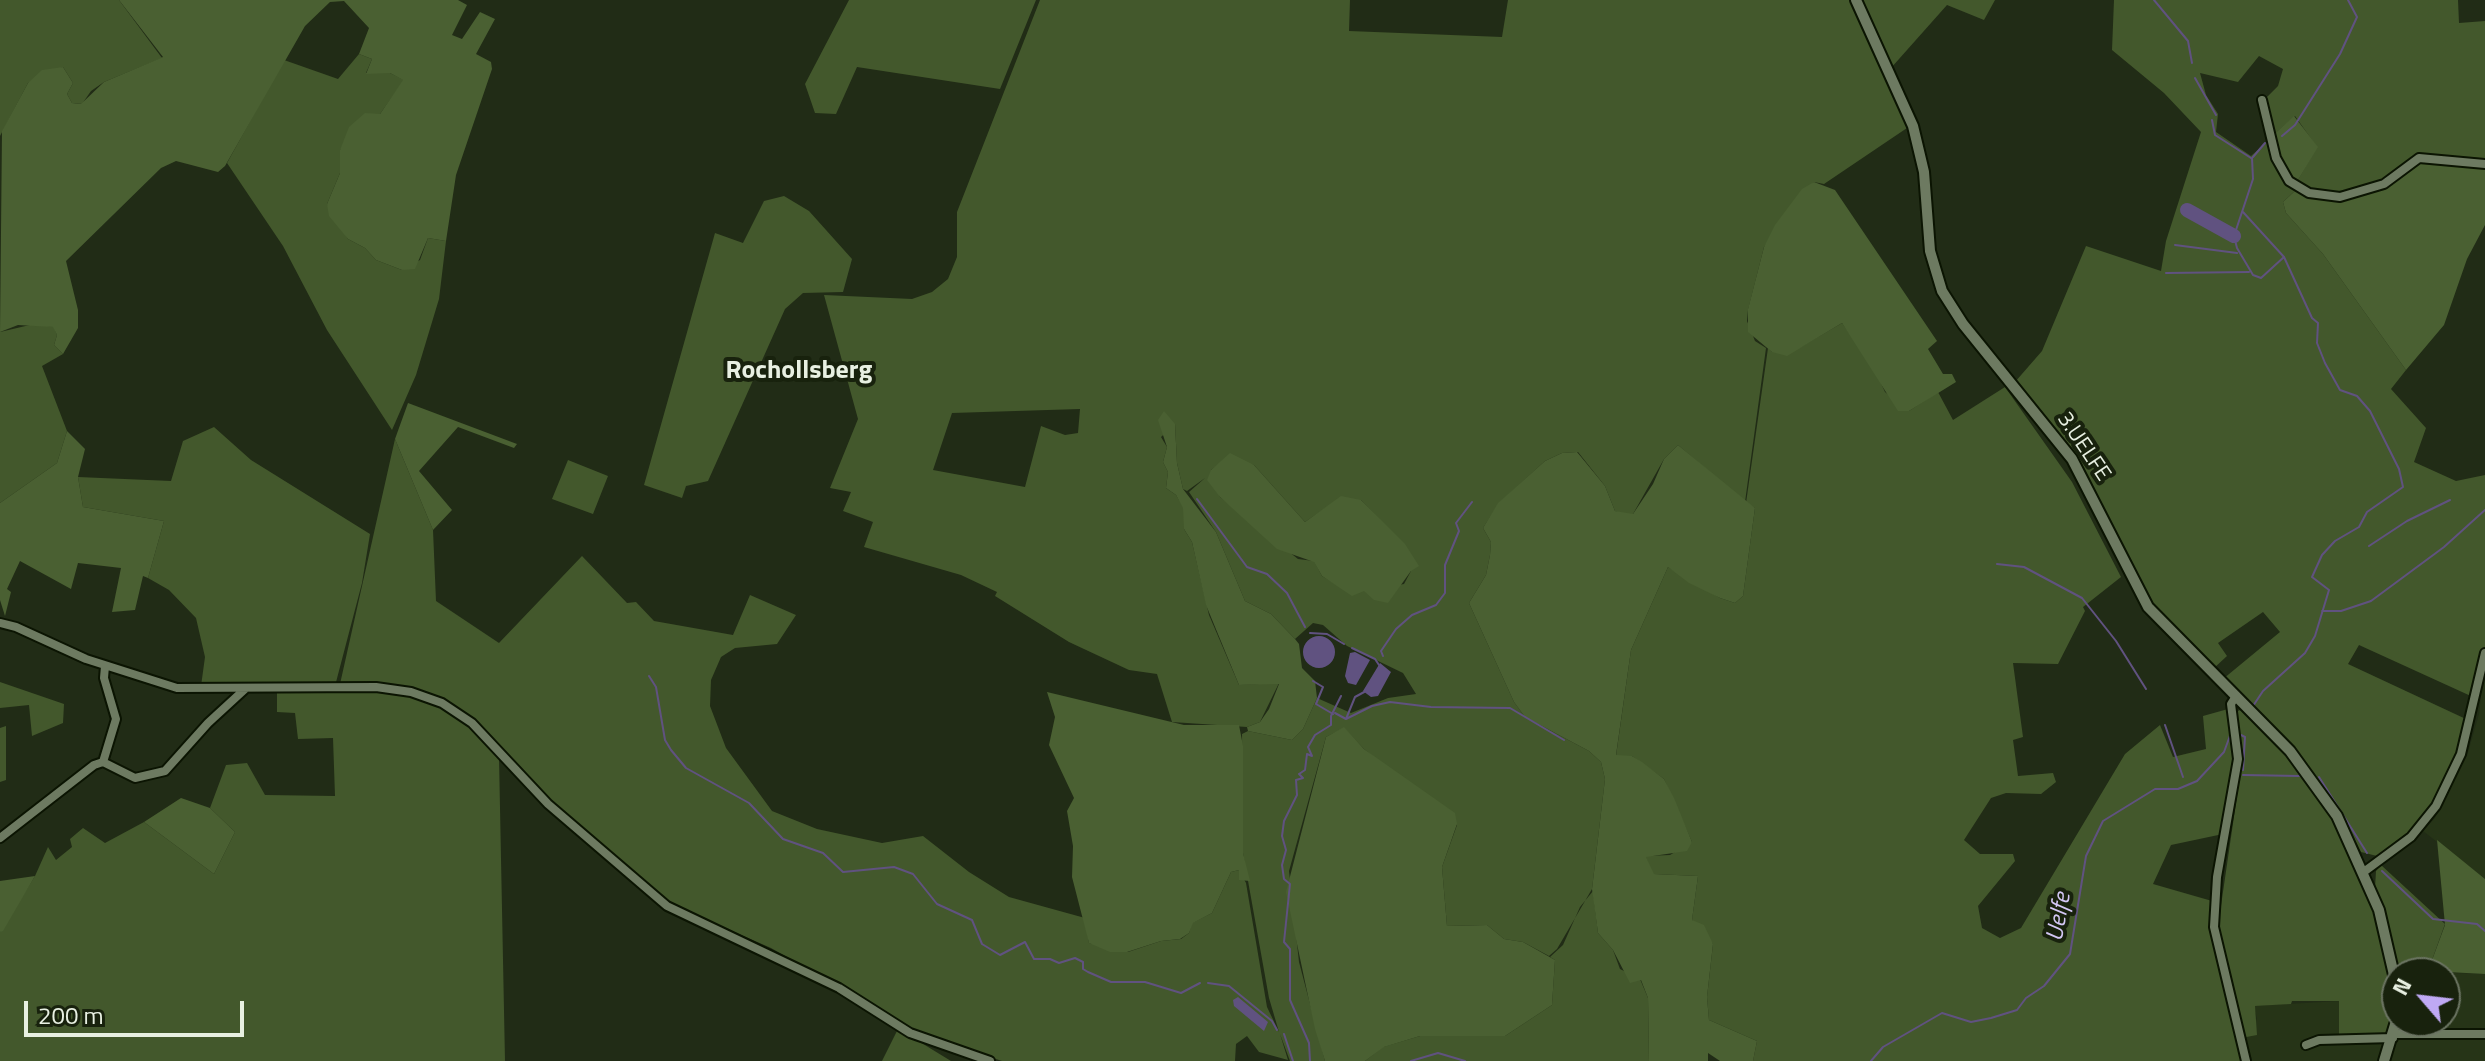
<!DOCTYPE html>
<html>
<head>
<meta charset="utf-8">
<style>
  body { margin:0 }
  #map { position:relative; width:2485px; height:1061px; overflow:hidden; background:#212c16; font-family:"Titillium Web",sans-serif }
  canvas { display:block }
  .north { position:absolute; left:2381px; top:957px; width:80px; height:80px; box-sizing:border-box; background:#18220d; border:2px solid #6b7462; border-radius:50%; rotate:298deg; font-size:22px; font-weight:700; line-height:32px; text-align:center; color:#e8f0e2 }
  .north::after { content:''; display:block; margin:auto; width:28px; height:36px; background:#bfa9f4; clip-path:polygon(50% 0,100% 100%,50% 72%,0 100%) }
  .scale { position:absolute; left:24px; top:1001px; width:220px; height:36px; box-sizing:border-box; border:4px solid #e8f0e2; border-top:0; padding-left:10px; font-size:24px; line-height:28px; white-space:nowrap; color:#e8f0e2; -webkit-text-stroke:6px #18220d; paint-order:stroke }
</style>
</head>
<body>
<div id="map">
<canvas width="2485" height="1061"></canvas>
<div class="north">N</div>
<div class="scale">200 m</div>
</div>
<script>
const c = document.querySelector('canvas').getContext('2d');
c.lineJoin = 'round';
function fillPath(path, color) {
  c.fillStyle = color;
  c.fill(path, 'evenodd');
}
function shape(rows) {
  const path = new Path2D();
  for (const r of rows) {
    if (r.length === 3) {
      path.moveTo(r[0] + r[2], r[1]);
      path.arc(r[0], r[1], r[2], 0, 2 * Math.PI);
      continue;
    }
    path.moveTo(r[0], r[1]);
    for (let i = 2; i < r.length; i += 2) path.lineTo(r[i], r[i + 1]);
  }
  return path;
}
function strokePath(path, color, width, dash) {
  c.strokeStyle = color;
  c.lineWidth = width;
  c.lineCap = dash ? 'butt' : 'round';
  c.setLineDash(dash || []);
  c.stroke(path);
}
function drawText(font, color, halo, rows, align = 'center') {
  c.font = font + ' "Titillium Web",sans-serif';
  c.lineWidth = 8;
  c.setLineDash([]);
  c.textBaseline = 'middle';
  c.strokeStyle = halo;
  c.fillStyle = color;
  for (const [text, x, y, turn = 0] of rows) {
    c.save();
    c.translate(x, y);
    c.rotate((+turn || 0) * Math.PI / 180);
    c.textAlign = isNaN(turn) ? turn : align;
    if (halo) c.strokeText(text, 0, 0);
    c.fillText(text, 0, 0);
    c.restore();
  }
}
fillPath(shape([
  [2485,660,2485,879,2423,831,2435,818,2467,756,2479,714],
  [2399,971,2485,974,2485,1061,2248,1061,2241,1038,2257,1019,2254,1006,2339,1001,2339,1036,2389,1036,2400,1040,2404,1021,2445,1021,2445,973]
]), '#263417');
fillPath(shape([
  [0,0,119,0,162,58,104,82,91,91,82,104,72,103,67,94,73,83,63,67,28,83,0,136],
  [849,0,1036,0,1000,89,857,67,836,114,815,113,805,84],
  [1040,0,1350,0,1349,31,1502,37,1508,0,1852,0,1907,128,1824,184,1814,182,1764,247,1748,310,1747,321,1755,341,1766,348,1745,502,1678,445,1664,459,1633,514,1626,515,1615,511,1605,486,1578,452,1562,453,1545,461,1499,503,1483,528,1491,542,1490,555,1486,575,1469,603,1514,702,1525,717,1589,751,1601,762,1605,779,1592,889,1557,949,1549,956,1523,942,1504,939,1487,925,1447,926,1442,867,1457,825,1364,749,1344,728,1326,737,1289,871,1299,962,1325,1061,1290,1061,1280,1034,1288,1060,1259,1052,1247,1036,1236,1044,1235,1061,1002,1061,926,1036,771,948,672,905,554,806,473,720,452,704,340,684,395,439,433,530,436,601,499,643,582,556,627,603,636,602,654,621,733,635,750,595,796,615,777,644,735,648,721,657,711,680,710,706,726,748,772,811,817,829,882,843,923,836,969,872,1009,897,1085,918,1089,943,1128,952,1161,941,1181,939,1189,933,1192,923,1212,913,1231,872,1239,870,1246,883,1267,1007,1279,1032,1269,998,1243,853,1242,734,1248,731,1292,740,1303,729,1317,698,1351,713,1388,698,1416,694,1403,673,1347,646,1323,625,1313,623,1295,639,1271,614,1245,601,1216,532,1189,492,1205,478,1187,491,1183,489,1177,463,1175,424,1161,437,1167,447,1163,462,1168,472,1166,488,1176,495,1184,508,1184,529,1192,542,1209,615,1239,685,1279,683,1260,722,1247,727,1172,722,1157,674,1129,670,1069,642,995,596,997,592,961,575,864,547,873,522,843,511,851,492,830,488,858,419,824,295,912,299,932,292,948,279,957,257,957,212],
  [1080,409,1078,433,1065,435,1041,426,1025,487,933,470,952,413],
  [1223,461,1254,465,1305,522,1327,507,1361,500,1381,521,1411,571,1404,584,1364,591,1337,585,1322,576,1314,561,1298,559,1220,497,1211,470],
  [1860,0,1995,0,1984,20,1947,5,1891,68],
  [2114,0,2458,0,2459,23,2485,21,2485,163,2419,157,2391,180,2340,196,2310,192,2295,185,2317,147,2295,116,2271,137,2264,100,2278,86,2283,69,2259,56,2238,82,2200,73,2206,95,2218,114,2216,132,2251,156,2269,140,2286,179,2297,189,2283,202,2286,213,2323,254,2406,370,2391,389,2426,428,2414,462,2456,481,2485,475,2485,648,2473,697,2359,645,2348,664,2468,720,2457,756,2432,805,2408,832,2377,856,2361,852,2342,815,2312,772,2223,679,2280,632,2263,612,2218,643,2227,656,2213,669,2204,661,2152,605,2132,575,2074,457,2015,382,2042,351,2086,246,2161,271,2166,241,2201,132,2164,93,2112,50],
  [359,54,372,59,366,73,390,73,404,80,380,114,340,150,340,173,327,204,348,239,365,248,376,260,402,270,420,260,428,238,446,241,439,299,416,375,392,430,327,330,283,246,227,163,284,60,338,79],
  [784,196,809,211,852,259,843,292,803,293,785,309,708,481,686,486,682,498,644,485,715,233,743,243,764,201],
  [1842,323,1873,366,1885,392,1909,411,1938,392,1953,420,2005,387,2072,482,2121,577,2083,607,2085,611,2058,664,2013,663,2023,737,2013,740,2018,776,2053,773,2056,782,2041,794,2006,793,1991,798,1964,840,1980,854,2013,854,2015,861,1978,906,1982,928,2000,938,2021,928,2125,754,2160,725,2173,757,2206,749,2203,716,2228,709,2234,759,2223,834,2171,845,2153,884,2212,901,2242,1061,1753,1061,1757,1041,1709,1020,1707,997,1713,944,1692,920,1698,876,1653,874,1645,856,1670,855,1692,842,1664,779,1632,756,1616,756,1631,650,1668,567,1720,598,1735,603,1743,596,1755,508,1746,503,1768,348,1772,352,1801,347],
  [34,324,54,327,57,335,54,345,63,354,42,366,67,431,57,463,0,503,0,332],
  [214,427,251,460,370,534,362,583,335,686,201,686,205,657,196,618,169,590,148,578,164,521,83,507,78,477,171,481,183,441],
  [568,460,608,476,593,514,552,499],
  [0,682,64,704,63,723,32,736,29,705,0,708],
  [375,690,411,694,439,704,471,723,499,757,505,1061,0,1061,0,932,35,876,48,847,56,860,72,847,70,839,83,828,105,843,144,822,214,874,235,832,210,808,226,765,247,763,265,795,335,796,333,738,298,739,295,713,277,712,277,691],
  [2242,709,2288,756,2321,799,2342,835,2375,910,2391,978,2394,997,2389,1036,2339,1036,2339,1001,2292,1001,2291,1004,2255,1006,2257,1035,2241,1038,2218,926,2243,755,2238,723,2238,711],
  [6,726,6,780,0,782,0,728],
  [2381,865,2445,924,2428,971,2399,971,2375,888,2376,871],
  [1593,891,1598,933,1613,950,1620,969,1640,979,1648,998,1649,1061,1365,1061,1383,1047,1420,1036,1505,1036,1552,1005,1555,960,1550,957,1563,945,1580,907],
  [897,1031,915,1039,951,1061,882,1061]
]), '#43582c');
fillPath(shape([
  [119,0,458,0,467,5,452,35,462,39,480,12,495,19,476,54,491,62,492,69,456,175,446,241,428,238,415,269,402,270,376,260,365,248,348,239,329,216,327,204,340,173,340,150,349,127,365,113,380,114,403,80,390,73,366,74,372,59,359,54,369,28,344,1,330,2,305,26,225,166,218,172,176,161,161,168,66,261,78,310,78,328,63,354,54,345,57,335,53,327,18,325,0,332,2,131,28,83,42,70,63,67,73,83,67,94,72,103,81,104,104,82,163,57],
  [2294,116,2318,147,2295,185,2287,178,2271,137],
  [2419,159,2485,166,2485,225,2467,259,2444,325,2406,370,2323,254,2286,213,2283,202,2297,189,2325,197,2384,185],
  [1814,182,1835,190,1937,341,1928,349,1943,374,1952,374,1956,382,1909,411,1898,411,1842,323,1787,356,1772,352,1748,332,1748,309,1764,247,1775,225,1802,189],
  [408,403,517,444,514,448,458,427,419,471,452,510,433,530,395,439],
  [1164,411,1175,424,1177,463,1183,489,1216,532,1245,601,1271,614,1295,639,1299,644,1302,668,1315,681,1317,698,1303,729,1292,740,1248,731,1247,727,1260,722,1269,709,1279,684,1239,685,1206,605,1192,542,1184,529,1183,508,1176,495,1166,488,1168,472,1163,462,1167,447,1158,420],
  [67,431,85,449,78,477,83,507,164,521,148,578,143,576,135,610,112,612,121,568,78,563,71,589,20,561,7,589,11,592,5,616,0,600,0,503,57,463],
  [1678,445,1755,508,1743,596,1735,603,1720,598,1689,583,1668,567,1631,650,1616,755,1632,756,1642,762,1664,779,1674,798,1692,842,1687,851,1646,857,1654,874,1698,876,1692,920,1704,925,1713,944,1707,997,1709,1020,1757,1041,1753,1061,1720,1061,1708,1053,1708,1061,1649,1061,1648,998,1641,980,1630,983,1613,950,1598,933,1592,889,1605,779,1601,762,1589,751,1525,717,1514,702,1469,603,1486,575,1490,555,1491,542,1483,528,1498,503,1545,461,1562,453,1577,452,1605,486,1615,511,1633,514,1653,484,1664,459],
  [1230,453,1254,465,1305,522,1341,496,1361,500,1405,544,1419,566,1411,571,1388,603,1374,600,1364,591,1352,596,1322,576,1314,562,1277,549,1220,497,1207,480,1211,470],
  [1047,692,1184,725,1239,725,1243,746,1243,853,1250,881,1239,880,1239,870,1231,872,1212,913,1193,923,1189,933,1180,939,1161,941,1127,952,1110,952,1089,943,1072,877,1073,846,1067,811,1074,798,1049,745,1055,717],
  [1344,727,1364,749,1455,813,1457,824,1442,867,1447,926,1487,925,1504,939,1523,942,1555,960,1552,1005,1505,1036,1420,1036,1384,1047,1365,1061,1325,1061,1315,1029,1286,892,1326,737],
  [181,798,210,808,235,832,214,874,144,822],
  [2437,840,2485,879,2485,974,2428,971,2445,925],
  [35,876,3,931,0,932,0,881]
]), '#4a6032');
fillPath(shape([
  [1319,652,16],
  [1355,652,1370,660,1356,685,1348,683,1345,676,1350,653],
  [1380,663,1391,672,1378,696,1371,697,1363,691],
  [1238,997,1268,1022,1264,1031,1234,1006,1233,1000]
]), '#605280');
strokePath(shape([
  [2154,0,2188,41,2192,63],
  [2195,78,2216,115],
  [2212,120,2215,135,2251,158],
  [2282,136,2295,125,2340,54,2357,17,2348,0],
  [2253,157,2265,143],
  [2252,158,2253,179,2234,236,2237,248,2253,275,2261,278,2284,257,2312,318,2318,323,2317,343,2325,363,2340,390,2357,396,2370,411,2399,469,2403,487,2367,512,2359,527,2335,541,2322,555,2312,577,2329,590,2315,636,2305,653,2263,691,2253,706],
  [2243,212,2284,257],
  [2175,245,2237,253],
  [2166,273,2249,272],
  [1197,499,1247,567,1267,574,1287,593,1305,627],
  [2369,546,2407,521,2450,500],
  [1997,564,2024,567,2082,598,2116,641,2146,689],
  [2322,611,2341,611,2371,601,2444,547,2485,510],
  [1310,633,1327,634,1344,644],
  [1352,648,1375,659,1379,665],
  [1383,656,1381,651,1396,629,1412,615,1436,605,1445,593,1445,565,1459,531,1456,523,1472,502],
  [649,676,656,687,665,740,671,750,686,768,749,803,783,839,823,853,843,872,894,867,913,874,937,904,972,920,982,944,1000,955,1025,942,1034,959,1050,959,1059,963,1075,958,1083,962,1083,969,1088,972,1111,982,1145,982,1181,993,1200,983],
  [1313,681,1323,687,1316,704,1333,714],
  [1335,713,1346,719,1355,697,1366,691],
  [1346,719,1372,706,1390,702,1431,707,1510,708,1564,740],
  [2165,725,2183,777],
  [2241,735,2245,737,2243,770],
  [2243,775,2299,776],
  [2319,777,2367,853],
  [2382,871,2433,919,2477,924,2485,931],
  [1208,983,1229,986,1272,1021,1277,1030],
  [1284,1034,1293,1061],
  [1310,1061,1309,1043,1290,1000,1290,949,1284,942,1290,884,1284,879,1282,865,1286,850,1282,836,1284,821,1297,795,1296,780,1303,778,1299,774,1305,770,1307,754,1312,756,1308,747,1315,735,1331,725,1331,716,1341,696],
  [1411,1061,1438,1053,1465,1061],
  [1871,1061,1883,1047,1942,1013,1971,1022,1991,1018,2017,1010,2026,998,2044,986,2070,954,2086,856,2103,821,2155,789,2178,789,2197,781,2224,752,2231,733]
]), '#605280', 2);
strokePath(shape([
  [2187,210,2234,236]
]), '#605280', 14);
const minor = shape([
  [2262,100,2276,158,2289,181,2309,193,2340,197,2384,184,2419,158,2485,164],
  [0,623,16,627,86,659,177,688,376,687,411,692,442,703,472,723,548,804,667,906,839,988,910,1033,990,1061],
  [2236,696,2231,704,2238,759,2217,877,2214,927,2246,1061],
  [103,762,116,719,104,678,105,666],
  [0,838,94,765,103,762,135,778,165,771,208,723,245,689],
  [2365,871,2411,837,2436,806,2461,754,2485,653],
  [2394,1034,2485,1034],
  [2306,1045,2319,1040,2393,1038]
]);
const tertiary = shape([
  [1856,0,1913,126,1924,172,1930,251,1942,291,1963,324,2072,459,2148,607,2290,751,2337,816,2379,910,2397,988],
  [2384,1061,2397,1018]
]);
strokePath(minor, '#0b1402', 12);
strokePath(tertiary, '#0b1402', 14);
strokePath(minor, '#6d7a61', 8);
strokePath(tertiary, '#6d7a61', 10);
drawText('22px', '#e8f0e2', '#18220d', [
  ["3.UELFE",2083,447,56]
]);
drawText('italic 24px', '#d3c7f4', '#18220d', [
  ["Uelfe",2060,917,-80]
]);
drawText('bold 26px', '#e8f0e2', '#18220d', [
  ["Rochollsberg",799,372]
]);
</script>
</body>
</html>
